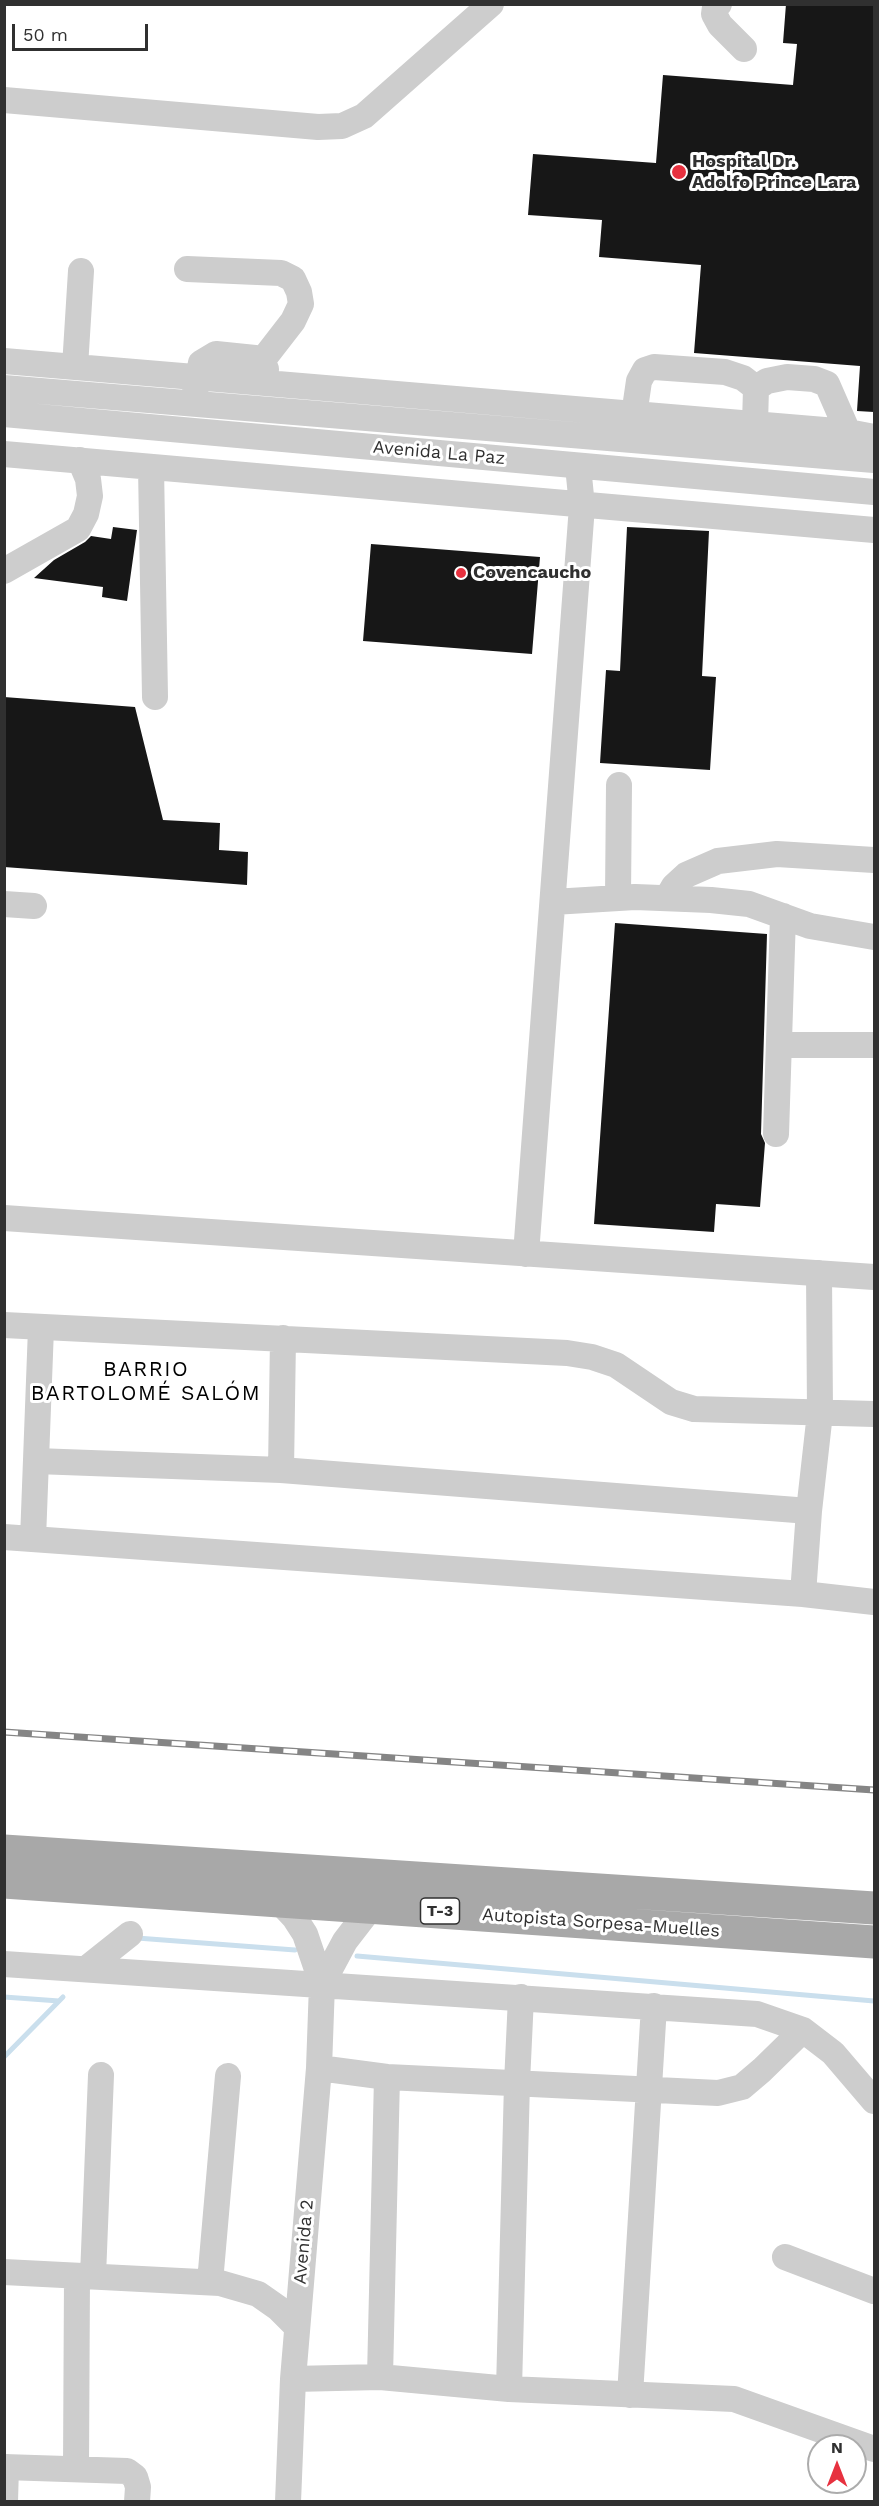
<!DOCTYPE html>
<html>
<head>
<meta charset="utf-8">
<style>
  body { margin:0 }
  #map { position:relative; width:879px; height:2506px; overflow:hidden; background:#fff; font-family:"Work Sans",sans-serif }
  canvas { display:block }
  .frame { position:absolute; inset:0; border:6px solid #303030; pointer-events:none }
  .north { position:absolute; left:807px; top:2434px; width:60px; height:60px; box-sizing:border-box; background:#fff; border:2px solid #acacac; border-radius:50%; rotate:0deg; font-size:16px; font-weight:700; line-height:24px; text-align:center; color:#303030 }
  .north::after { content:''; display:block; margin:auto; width:21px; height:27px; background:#e7313f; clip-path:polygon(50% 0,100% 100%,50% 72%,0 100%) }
  .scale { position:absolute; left:12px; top:24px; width:136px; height:27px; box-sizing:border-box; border:3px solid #303030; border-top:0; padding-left:8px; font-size:18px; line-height:21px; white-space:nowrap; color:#303030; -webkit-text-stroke:4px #fff; paint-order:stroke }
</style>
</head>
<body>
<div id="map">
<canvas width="879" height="2506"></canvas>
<div class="frame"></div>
<div class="north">N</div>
<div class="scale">50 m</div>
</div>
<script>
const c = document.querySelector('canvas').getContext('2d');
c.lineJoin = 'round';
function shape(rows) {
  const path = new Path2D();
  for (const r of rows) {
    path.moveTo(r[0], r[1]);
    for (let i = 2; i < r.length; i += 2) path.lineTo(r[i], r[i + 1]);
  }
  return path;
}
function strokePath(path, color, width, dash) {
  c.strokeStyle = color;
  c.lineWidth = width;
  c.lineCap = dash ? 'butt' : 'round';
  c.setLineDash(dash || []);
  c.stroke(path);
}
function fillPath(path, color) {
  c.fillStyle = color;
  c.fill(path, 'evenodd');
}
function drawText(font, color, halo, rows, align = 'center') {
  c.font = font + ' "Work Sans",sans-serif';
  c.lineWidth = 6;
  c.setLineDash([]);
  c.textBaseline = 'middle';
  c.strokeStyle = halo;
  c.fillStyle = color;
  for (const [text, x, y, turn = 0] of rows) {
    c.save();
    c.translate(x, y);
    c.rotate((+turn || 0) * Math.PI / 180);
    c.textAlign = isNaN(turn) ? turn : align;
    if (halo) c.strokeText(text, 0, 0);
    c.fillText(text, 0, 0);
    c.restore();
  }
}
strokePath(shape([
  [137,1938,295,1950],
  [357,1956,874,2001],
  [4,1997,59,2001],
  [4,2057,63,1997]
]), '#cadfed', 5);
fillPath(shape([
  [786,4,874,4,874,412,857,411,860,366,694,353,701,265,599,257,602,220,528,215,533,154,656,163,663,75,793,85,797,44,783,43],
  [113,527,137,530,127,601,102,597,103,587,34,578,54,560,85,542,91,536,111,539],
  [627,527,709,531,702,676,716,677,710,770,600,763,606,670,620,671],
  [371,544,540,557,532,654,363,641],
  [4,697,135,707,163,820,220,823,219,850,248,852,247,885,4,867],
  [615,923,767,934,761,1134,765,1143,760,1207,716,1204,714,1232,594,1224]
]), '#171717');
strokePath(shape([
  [719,4,715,7,714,14,720,25,744,49],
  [4,100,318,127,342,126,364,116,491,4],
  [187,269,281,273,293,279,299,292,301,304,293,321,262,361],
  [4,361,848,432,874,437],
  [75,367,81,271],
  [4,388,874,460],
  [756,388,767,381,787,377,814,379,827,384,848,432],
  [195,392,201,363,216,354,255,358,262,361,266,369,265,375],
  [4,414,874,492],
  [632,429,639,381,645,370,654,367,725,372,743,378,756,388,755,424],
  [4,454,874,530],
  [151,467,155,697],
  [4,571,78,529,86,514,90,496,88,479,80,460],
  [618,897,619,785],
  [667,898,674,886,686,875,718,861,777,854,874,860],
  [553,902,635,897,711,900,749,904,810,926,874,937],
  [4,904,34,906],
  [779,1045,874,1045],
  [776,1134,783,916],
  [4,1218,874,1277],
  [526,1254,582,506,578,466],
  [4,1325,567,1353,592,1357,616,1365,671,1402,694,1409,874,1414],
  [36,1461,281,1470,809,1511],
  [281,1470,283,1338],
  [4,1537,803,1594,874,1602],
  [33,1539,41,1328],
  [803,1594,809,1511,820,1413,819,1273],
  [278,1900,294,1917,305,1934,322,1984,319,2068,293,2379,288,2502],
  [4,1964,757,2014,803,2030,833,2053,874,2101],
  [86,1969,130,1934],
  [322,1984,345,1941,372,1906],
  [319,2068,387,2077,718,2093,742,2087,762,2070,803,2030],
  [785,2257,874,2291],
  [4,2272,220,2283,258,2294,278,2308,297,2327],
  [93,2276,101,2075],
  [210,2282,228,2076],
  [380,2377,387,2077],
  [293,2379,380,2377,509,2389,734,2399,874,2449],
  [509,2389,517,2083,521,1997],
  [630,2395,654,2006],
  [4,2467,127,2471,135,2477,138,2487,137,2502],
  [76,2468,77,2276],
  [5,2502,6,2467]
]), '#cdcdcd', 26);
strokePath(shape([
  [4,1851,874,1908],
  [4,1882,874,1942]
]), '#a8a8a8', 33);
const rail = shape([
  [4,1732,874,1790]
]);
strokePath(rail, '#858585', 7);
strokePath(rail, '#fff', 4.5, [14]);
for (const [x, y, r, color] of [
  [679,172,8,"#e7313f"],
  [461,573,6,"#e7313f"]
]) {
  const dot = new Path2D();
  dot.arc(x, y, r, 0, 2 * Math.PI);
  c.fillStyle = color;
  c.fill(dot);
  strokePath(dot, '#fff', 2);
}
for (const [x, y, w] of [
  [440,1911,39]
]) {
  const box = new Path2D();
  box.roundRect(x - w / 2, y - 13, w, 26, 4.5);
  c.fillStyle = '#fff';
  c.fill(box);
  strokePath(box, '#303030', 1.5);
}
drawText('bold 16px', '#303030', null, [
  ["T-3",440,1911]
]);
drawText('bold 18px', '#303030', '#fff', [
  ["Hospital Dr.",692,162],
  ["Adolfo Prince Lara",692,183],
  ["Covencaucho",473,573]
], 'left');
drawText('18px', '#303030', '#fff', [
  ["Avenida La Paz",439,453,5],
  ["Autopista Sorpesa-Muelles",601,1923,4],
  ["Avenida 2",304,2242,-85]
]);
c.letterSpacing = '1.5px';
drawText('21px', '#000', '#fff', [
  ["BARRIO",146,1370],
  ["BARTOLOMÉ SALÓM",146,1394]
]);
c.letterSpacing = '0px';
</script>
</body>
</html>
